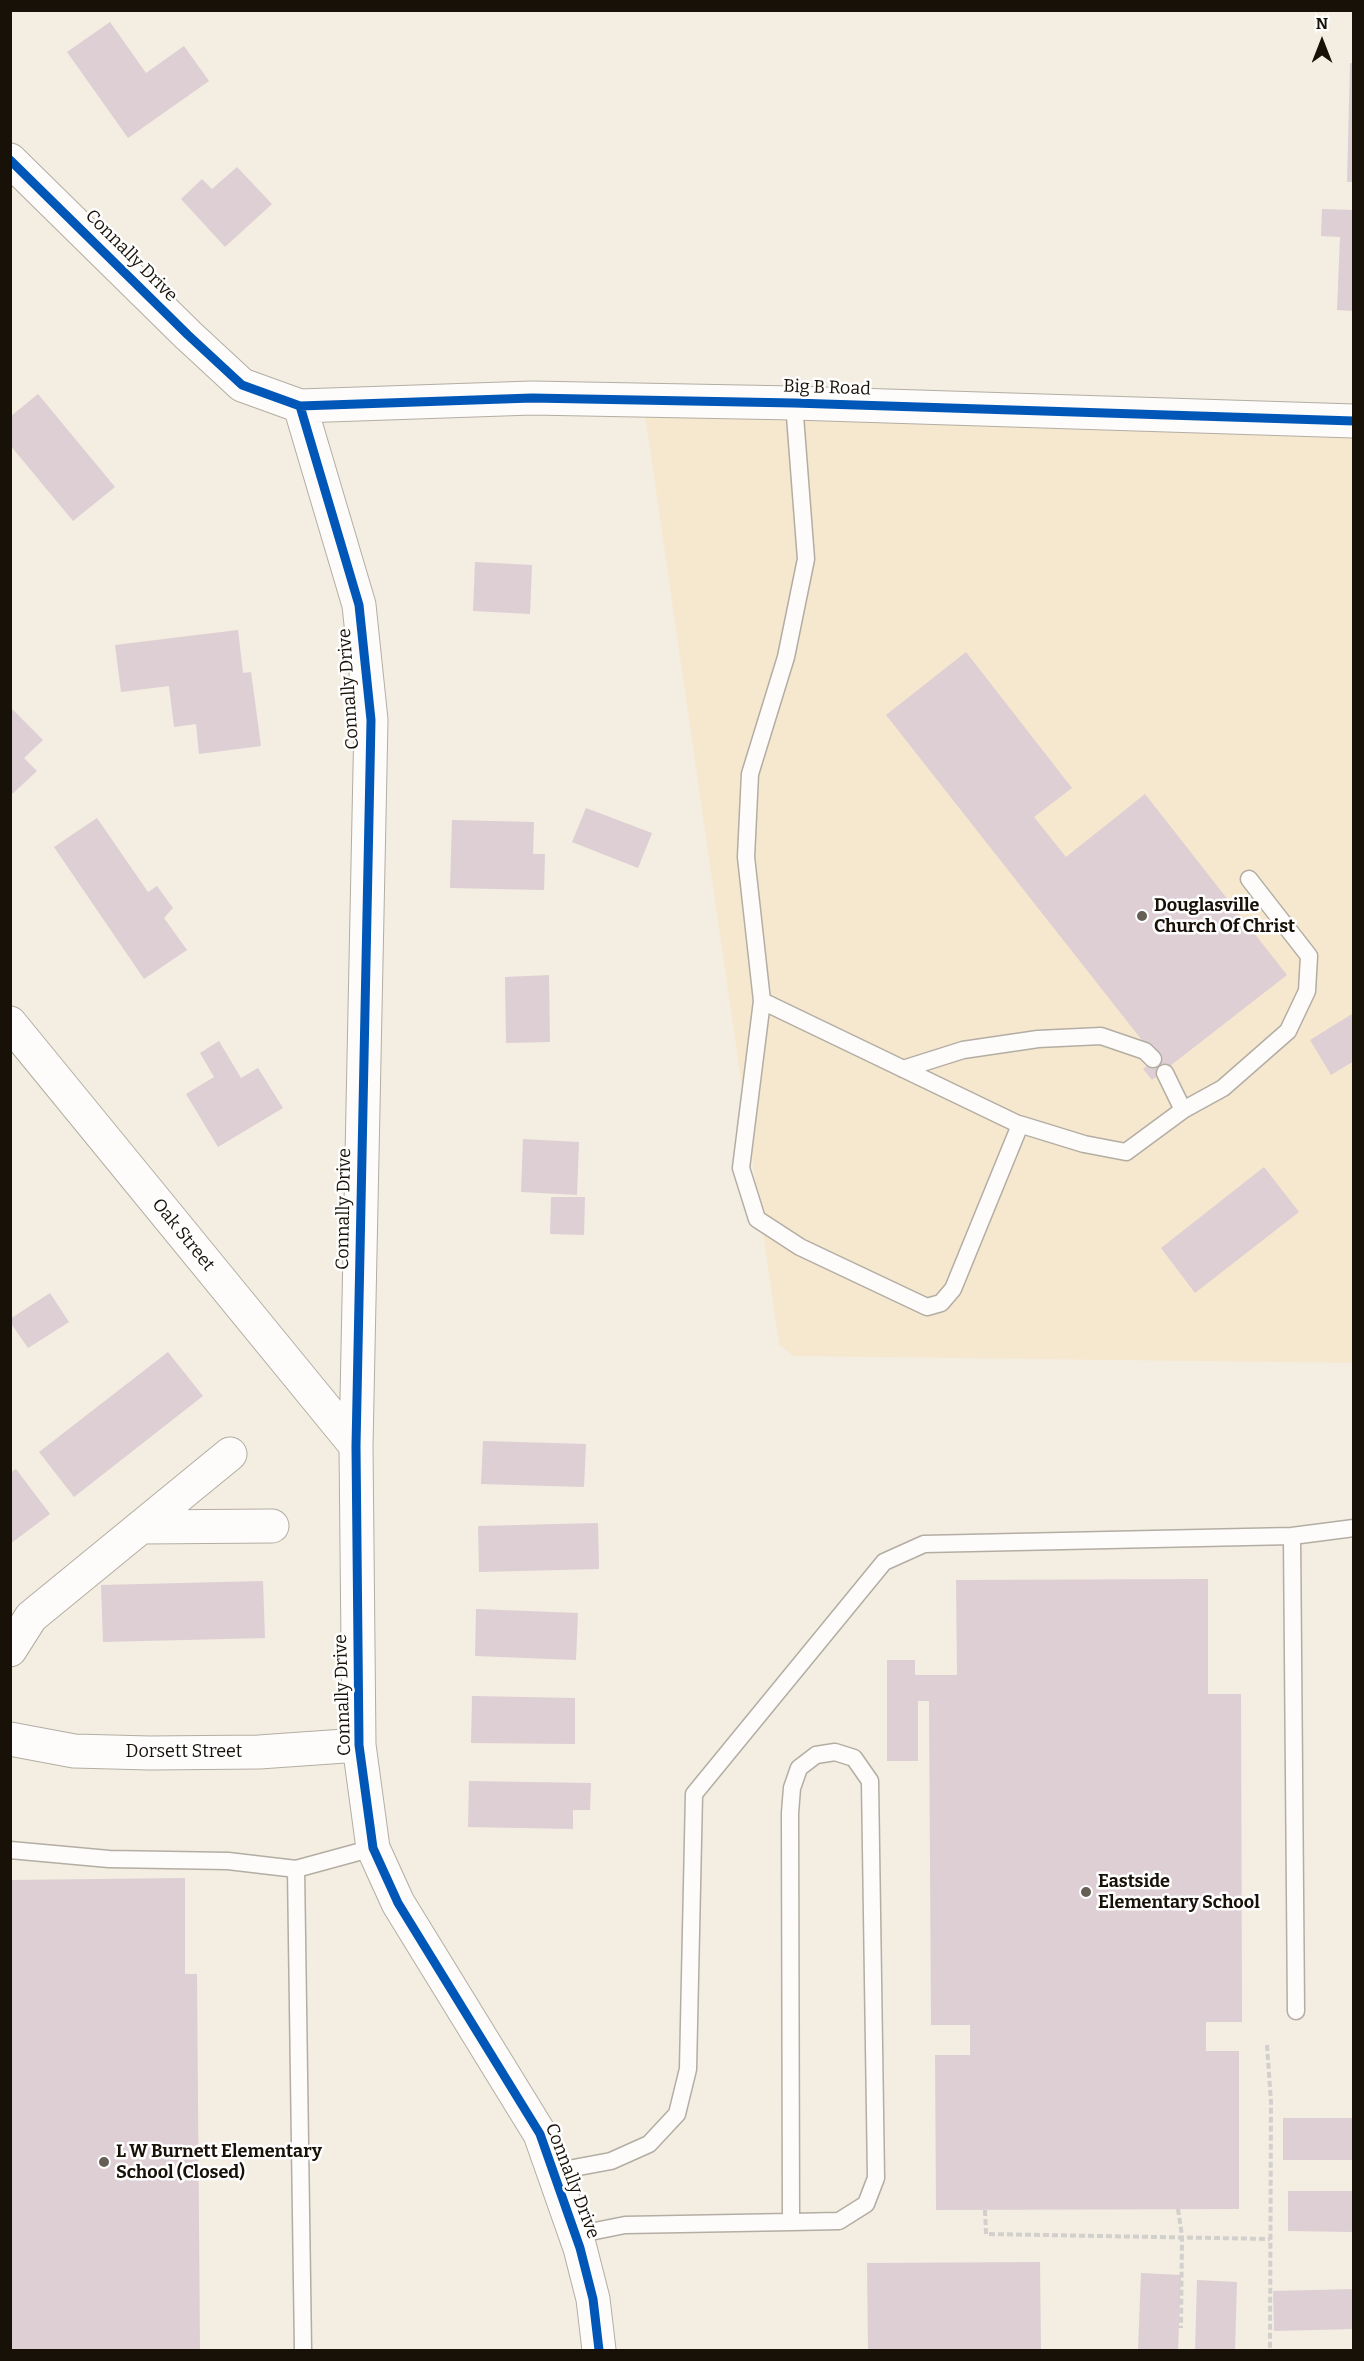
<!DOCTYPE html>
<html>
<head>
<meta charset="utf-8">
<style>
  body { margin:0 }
  #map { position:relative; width:1364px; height:2361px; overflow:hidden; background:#f4ede1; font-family:Bitter,serif }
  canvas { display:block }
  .frame { position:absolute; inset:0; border:12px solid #171108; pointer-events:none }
  .north { position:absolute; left:1292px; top:12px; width:60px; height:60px; -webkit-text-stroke:4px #fefefe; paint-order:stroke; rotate:0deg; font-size:16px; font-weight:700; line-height:24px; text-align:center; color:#171108 }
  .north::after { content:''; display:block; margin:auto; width:21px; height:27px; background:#171108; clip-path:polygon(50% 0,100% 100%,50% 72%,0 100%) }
</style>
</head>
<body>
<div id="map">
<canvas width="1364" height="2361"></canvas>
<div class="frame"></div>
<div class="north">N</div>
</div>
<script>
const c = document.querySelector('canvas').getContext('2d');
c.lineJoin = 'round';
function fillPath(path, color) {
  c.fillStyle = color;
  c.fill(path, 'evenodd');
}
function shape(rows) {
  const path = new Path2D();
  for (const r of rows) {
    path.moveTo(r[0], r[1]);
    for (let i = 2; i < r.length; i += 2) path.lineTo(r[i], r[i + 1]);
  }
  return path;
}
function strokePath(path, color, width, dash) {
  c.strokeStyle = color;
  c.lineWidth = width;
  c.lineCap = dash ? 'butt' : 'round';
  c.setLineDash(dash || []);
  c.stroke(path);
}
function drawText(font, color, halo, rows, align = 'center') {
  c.font = font + ' Bitter,serif';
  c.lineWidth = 5;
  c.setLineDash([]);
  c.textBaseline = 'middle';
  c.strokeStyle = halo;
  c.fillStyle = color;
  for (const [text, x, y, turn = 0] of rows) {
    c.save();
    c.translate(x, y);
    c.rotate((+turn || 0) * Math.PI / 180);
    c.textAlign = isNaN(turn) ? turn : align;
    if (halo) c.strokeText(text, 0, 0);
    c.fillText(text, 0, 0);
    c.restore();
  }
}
fillPath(shape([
  [645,414,1353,417,1353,1363,793,1356,779,1344]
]), '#f6e8cf');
fillPath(shape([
  [110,22,146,73,184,46,209,81,128,138,67,52],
  [1350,63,1354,63,1354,182,1347,182],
  [237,167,272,204,225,247,181,199,202,179,212,189],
  [1322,209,1354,210,1354,311,1337,310,1340,237,1321,236],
  [38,394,115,487,73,521,10,445,10,417],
  [475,562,532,565,530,614,473,611],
  [238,630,243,673,251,672,261,746,199,754,196,724,174,727,169,686,121,692,115,645],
  [966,652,1072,788,1034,817,1066,857,1145,794,1287,975,1152,1080,1143,1069,1156,1058,886,715],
  [10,707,43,740,24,758,37,771,10,796],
  [586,808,652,833,638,868,572,842],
  [97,818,148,892,157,886,173,908,164,918,187,950,144,979,54,847],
  [452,820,534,822,533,854,545,854,544,890,450,888],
  [549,975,550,1042,506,1043,505,977],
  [1352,1014,1354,1061,1331,1075,1310,1040],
  [219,1041,241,1078,258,1068,283,1108,218,1147,186,1094,214,1077,200,1053],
  [523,1139,579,1142,577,1195,521,1192],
  [1264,1167,1299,1212,1195,1293,1161,1248],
  [551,1197,585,1197,584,1235,550,1234],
  [50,1293,69,1322,28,1348,10,1322,10,1319],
  [168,1352,203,1396,74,1497,39,1452],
  [483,1441,586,1444,584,1487,481,1484],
  [16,1469,50,1514,10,1544,10,1473],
  [598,1523,599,1569,479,1572,478,1526],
  [1208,1579,1208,1694,1241,1694,1242,2022,1206,2022,1206,2051,1239,2051,1239,2209,936,2210,935,2055,970,2055,970,2025,931,2025,929,1701,918,1701,918,1761,887,1761,887,1660,915,1660,915,1675,957,1675,956,1580],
  [263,1581,265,1638,103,1642,101,1585],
  [476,1609,578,1613,576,1660,475,1656],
  [472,1696,575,1698,575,1744,471,1743],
  [469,1781,591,1783,590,1810,573,1810,573,1829,468,1827],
  [185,1878,185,1974,197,1974,200,2350,10,2350,10,1880],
  [1283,2118,1354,2118,1354,2160,1283,2160],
  [1288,2191,1354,2191,1354,2232,1288,2231],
  [1040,2262,1041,2350,868,2350,867,2263],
  [1141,2273,1181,2275,1178,2350,1138,2350],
  [1197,2280,1237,2282,1235,2350,1195,2350],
  [1354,2289,1354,2329,1274,2331,1273,2291]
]), '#ddcfd4');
const service = shape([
  [762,1001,1020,1125,953,1289,941,1303,927,1307,800,1247,757,1219,741,1168,762,1001,746,857,750,774,786,657,806,559,794,403],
  [903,1069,963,1050,1038,1039,1101,1036,1145,1051,1153,1059],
  [1165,1073,1183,1110],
  [1019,1124,1084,1144,1126,1152,1183,1110,1223,1088,1288,1031,1307,991,1309,956,1249,879],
  [1292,1536,1296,2011],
  [10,1850,109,1859,228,1861,296,1869,373,1848],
  [296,1869,303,2350],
  [552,2172,611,2161,649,2144,677,2114,688,2069,694,1794,884,1562,924,1544,1292,1536,1354,1528],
  [575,2235,625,2225,791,2222,790,1813,792,1788,799,1768,816,1755,835,1752,854,1758,870,1781,876,2178,866,2204,839,2221,791,2222]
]);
const minor = shape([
  [10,160,188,335,242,385,300,406,359,605,371,720,356,1446,359,1745,373,1848,398,1903,540,2134,580,2248,593,2299,599,2350],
  [300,406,532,398,794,403,1354,421],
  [10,1023,356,1446],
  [142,1527,272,1526],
  [10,1650,31,1617,230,1454],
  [10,1739,74,1751,150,1753,259,1752,359,1745]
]);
strokePath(service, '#b3ada3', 19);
strokePath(minor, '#b3ada3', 35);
strokePath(shape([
  [1267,2045,1271,2102,1270,2350],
  [1178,2209,1182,2236,1181,2328],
  [985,2210,986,2234,1270,2239]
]), '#d2d0cc', 4, [6, 3]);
strokePath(service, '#fdfcfa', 16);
strokePath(minor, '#fdfcfa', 33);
strokePath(shape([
  [10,160,188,335,242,385,300,406,359,605,371,720,356,1446,359,1745,373,1848,398,1903,540,2134,580,2248,593,2299,599,2350],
  [300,406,532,398,794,403,1354,421]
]), '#0057b8', 9);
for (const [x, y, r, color] of [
  [1142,916,6,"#645e54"],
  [1086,1892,6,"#645e54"],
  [104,2162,6,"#645e54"]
]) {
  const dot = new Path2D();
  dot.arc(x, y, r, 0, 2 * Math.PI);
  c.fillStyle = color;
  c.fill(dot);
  strokePath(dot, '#fefefe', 2);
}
drawText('18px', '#171108', '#fefefe', [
  ["Connally Drive",131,256,45],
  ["Big B Road",827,388,2],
  ["Connally Drive",349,689,-94],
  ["Connally Drive",344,1209,-89],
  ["Oak Street",183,1235,51],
  ["Connally Drive",343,1695,-92],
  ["Dorsett Street",184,1752],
  ["Connally Drive",572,2181,69]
]);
drawText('bold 18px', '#171108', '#fefefe', [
  ["Douglasville",1154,906],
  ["Church Of Christ",1154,927],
  ["Eastside",1098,1882],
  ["Elementary School",1098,1903],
  ["L W Burnett Elementary",116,2152],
  ["School (Closed)",116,2173]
], 'left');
</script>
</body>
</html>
